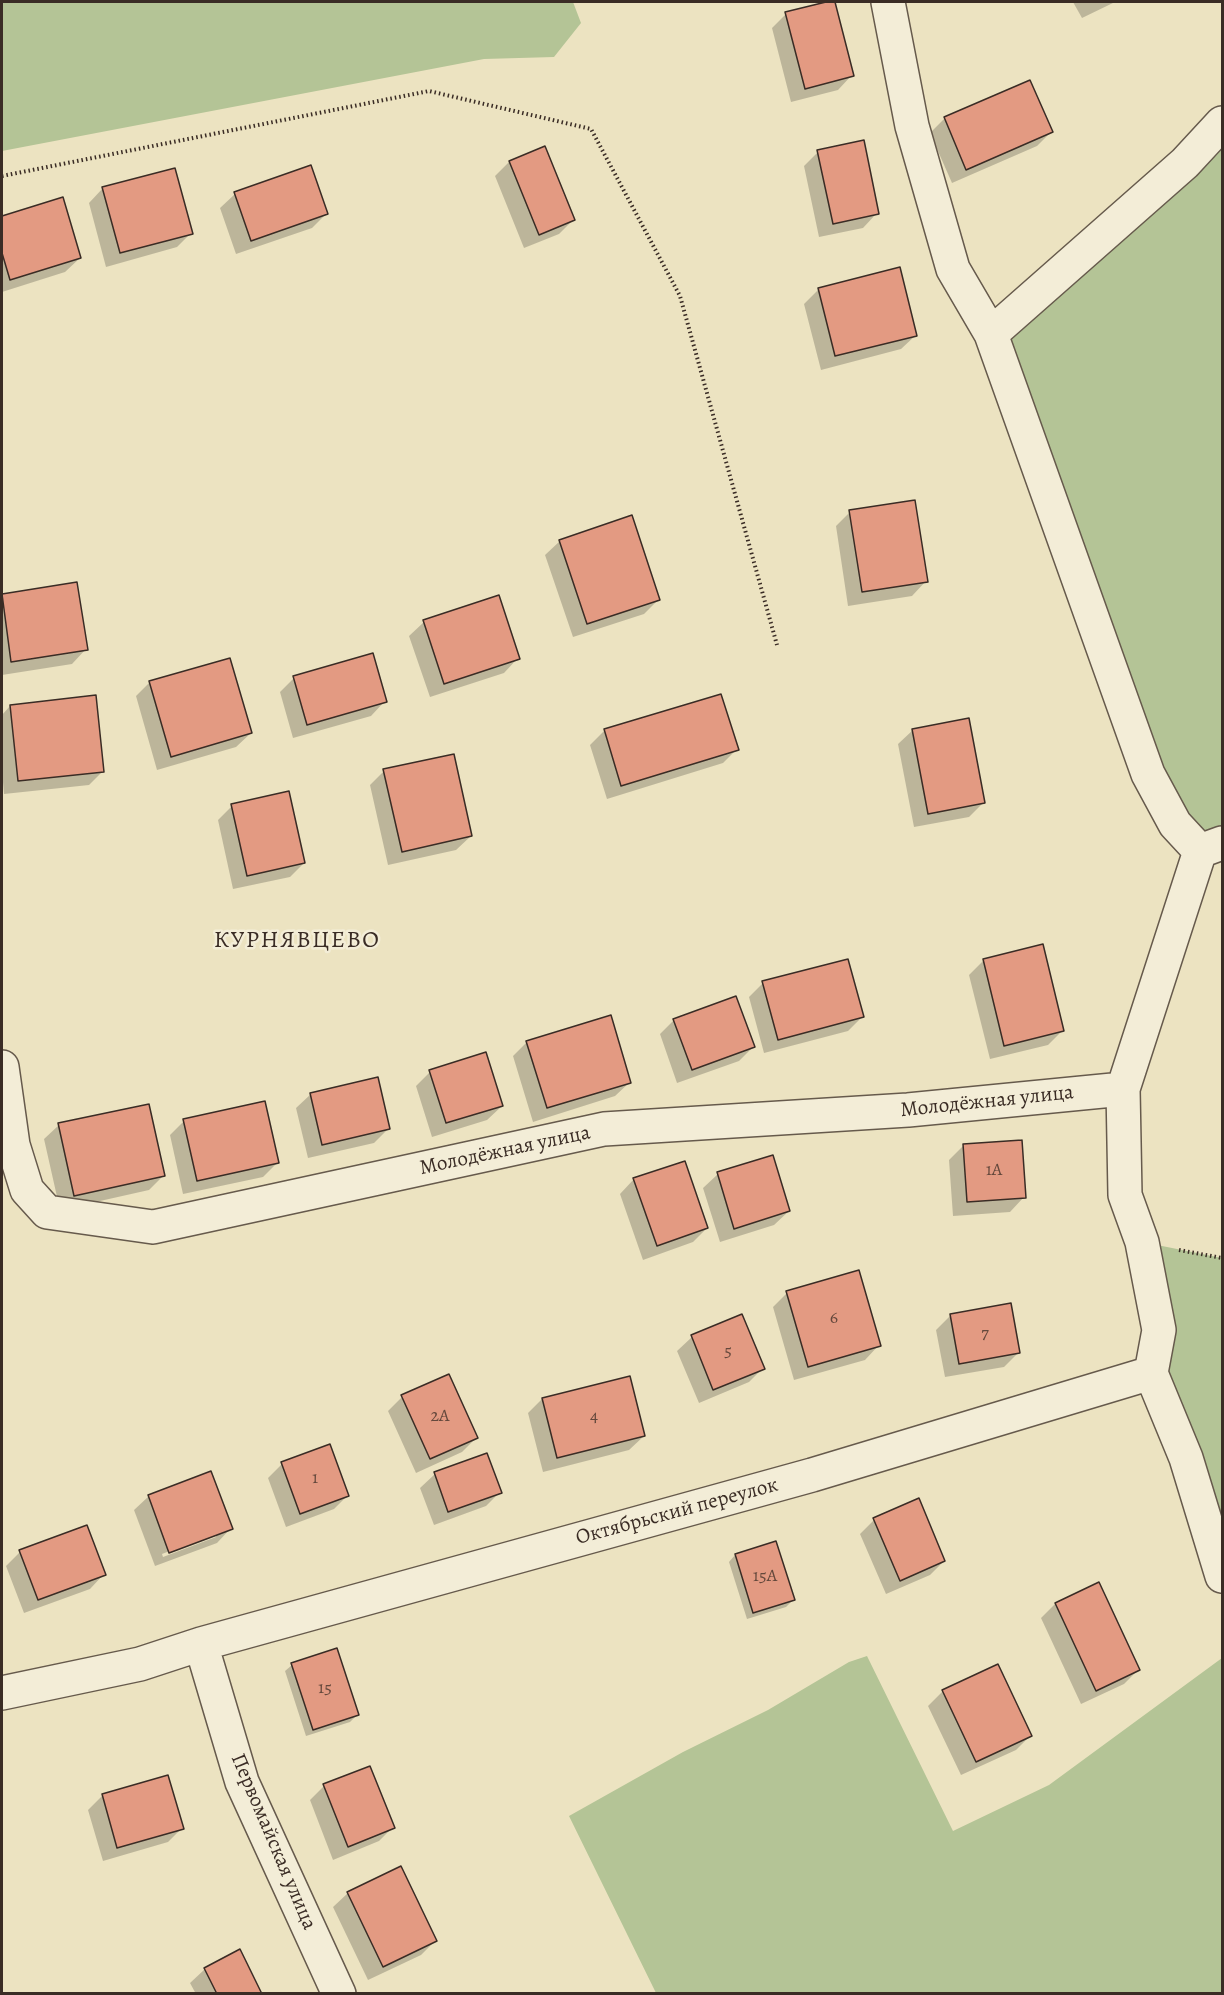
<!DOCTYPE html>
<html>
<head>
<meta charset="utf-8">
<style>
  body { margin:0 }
  #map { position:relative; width:1224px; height:1995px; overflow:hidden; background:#ece3c1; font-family:Alegreya,serif }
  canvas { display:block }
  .frame { position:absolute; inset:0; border:3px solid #3a2c25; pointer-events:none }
</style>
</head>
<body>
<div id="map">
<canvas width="1224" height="1995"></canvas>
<div class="frame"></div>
</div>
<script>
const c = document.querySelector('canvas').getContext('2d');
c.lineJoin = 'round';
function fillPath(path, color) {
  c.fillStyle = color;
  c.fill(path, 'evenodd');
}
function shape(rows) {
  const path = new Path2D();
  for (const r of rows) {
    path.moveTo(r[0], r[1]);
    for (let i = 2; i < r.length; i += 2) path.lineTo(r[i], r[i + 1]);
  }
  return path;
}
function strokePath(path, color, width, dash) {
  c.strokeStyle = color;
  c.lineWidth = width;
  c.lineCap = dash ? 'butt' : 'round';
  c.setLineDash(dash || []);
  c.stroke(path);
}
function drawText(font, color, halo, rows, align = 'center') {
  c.font = font + ' Alegreya,serif';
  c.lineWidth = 5;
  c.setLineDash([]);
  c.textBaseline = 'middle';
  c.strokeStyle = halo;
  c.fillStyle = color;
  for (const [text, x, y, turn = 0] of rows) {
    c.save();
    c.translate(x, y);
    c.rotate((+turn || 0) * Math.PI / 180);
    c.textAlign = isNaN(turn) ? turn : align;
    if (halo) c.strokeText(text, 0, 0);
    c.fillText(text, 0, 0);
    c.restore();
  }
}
fillPath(shape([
  [2,2,573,2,581,23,554,57,484,59,2,151],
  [1222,132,1222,843,1175,824,991,334],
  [1142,1242,1222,1258,1222,1576,1151,1373],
  [867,1656,953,1831,1049,1785,1222,1658,1222,1993,656,1993,569,1816,683,1752,768,1710,849,1662]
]), '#b4c496');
fillPath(shape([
  [833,2,852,75,838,90,791,102,772,28,786,14],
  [1073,2,1115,2,1082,18],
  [945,118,1051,132,1037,146,952,183,930,133],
  [544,148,573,220,559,234,524,248,495,176,509,162],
  [818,152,877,213,863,228,819,237,804,166],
  [103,188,191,233,177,247,106,267,89,203],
  [235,194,326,214,312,228,236,254,220,208],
  [62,199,80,258,65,272,2,292,2,218],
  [899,269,916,335,901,349,821,370,804,304,818,290],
  [850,512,926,581,912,596,848,606,836,526],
  [560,541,659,599,644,614,573,637,545,555],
  [76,584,86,649,72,664,2,675,2,595],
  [424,622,518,658,504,673,430,697,409,636],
  [294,678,385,701,371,716,293,738,280,692],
  [150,682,251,733,236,747,157,770,136,696],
  [720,696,737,749,723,763,607,799,590,745,604,731],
  [10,706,103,771,89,785,4,794,2,771,2,715],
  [913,730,983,803,969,817,914,827,898,744],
  [384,771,471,836,456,850,388,865,370,785],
  [232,806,304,863,290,877,233,889,218,820],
  [1042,946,1063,1030,1048,1045,990,1059,969,975,983,961],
  [763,983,862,1017,848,1031,764,1053,749,997],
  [674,1020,753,1047,739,1061,677,1083,660,1034],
  [527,1042,630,1082,615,1096,533,1122,513,1056],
  [430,1072,502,1106,487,1120,432,1137,416,1086],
  [311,1094,388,1129,374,1143,308,1158,296,1108],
  [184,1121,277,1163,263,1177,183,1194,170,1135],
  [59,1125,163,1176,149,1190,60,1210,44,1139],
  [964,1145,1024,1197,1010,1212,953,1216,949,1160],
  [718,1174,789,1211,774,1225,720,1242,703,1188],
  [634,1179,707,1228,693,1242,643,1260,620,1194],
  [787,1293,879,1345,865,1360,794,1380,773,1307],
  [741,1316,763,1368,749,1382,699,1403,677,1351,692,1337],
  [950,1316,1019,1352,1004,1367,945,1377,936,1330],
  [402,1397,476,1438,462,1452,416,1473,388,1411],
  [542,1399,644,1436,629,1450,543,1472,528,1413],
  [486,1455,500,1492,486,1506,434,1525,420,1488,435,1474],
  [282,1464,348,1495,334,1509,286,1527,268,1478],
  [149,1496,231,1528,217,1543,155,1566,134,1510],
  [216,1533,216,1537,163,1557,162,1554],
  [874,1520,944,1561,930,1575,886,1594,860,1534],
  [20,1552,104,1574,90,1589,24,1613,6,1566],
  [735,1555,793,1600,786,1607,747,1619,729,1562],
  [1098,1584,1138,1670,1124,1684,1081,1704,1041,1618,1055,1604],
  [292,1665,357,1715,350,1722,306,1736,285,1671],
  [997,1666,1030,1736,1016,1750,961,1775,928,1706,943,1691],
  [167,1776,182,1828,168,1842,103,1861,88,1810,102,1796],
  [324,1786,393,1827,379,1841,333,1860,310,1800],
  [348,1893,435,1941,421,1955,368,1980,333,1907],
  [205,1969,260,1994,196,1994,190,1983]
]), '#0003');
const building = shape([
  [826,2,835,2,854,76,805,89,785,12,826,2],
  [1030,80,1053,132,966,170,944,117,1030,80],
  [864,140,879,214,833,224,817,150,864,140],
  [545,146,575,220,539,235,509,161,545,146],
  [311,165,328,214,251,241,234,192,311,165],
  [175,168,193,234,120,253,102,187,175,168],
  [63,197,81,258,10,280,2,253,2,216,63,197],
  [900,267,917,336,835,356,818,288,900,267],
  [915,500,928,582,862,592,849,510,915,500],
  [632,515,660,600,587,624,559,540,632,515],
  [77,582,88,650,11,662,2,594,77,582],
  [499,595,520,659,444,684,423,620,499,595],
  [373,653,387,702,307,725,293,676,373,653],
  [230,658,252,733,171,757,149,681,230,658],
  [721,694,739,750,621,786,604,729,721,694],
  [96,695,104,772,18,781,10,705,96,695],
  [969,718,985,803,928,814,912,729,969,718],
  [454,754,472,836,402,852,383,769,454,754],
  [289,791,305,863,247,876,231,804,289,791],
  [1043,944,1064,1031,1004,1046,983,959,1043,944],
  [848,959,864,1017,778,1040,762,981,848,959],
  [736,996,755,1047,692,1070,673,1019,736,996],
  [611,1015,631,1083,547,1108,526,1041,611,1015],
  [486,1052,503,1106,446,1123,429,1070,486,1052],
  [378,1077,390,1129,322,1145,310,1093,378,1077],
  [265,1101,279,1163,197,1181,183,1119,265,1101],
  [149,1104,165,1176,74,1196,58,1123,149,1104],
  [1022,1140,1026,1198,967,1202,963,1144,1022,1140],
  [773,1155,790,1211,734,1229,717,1172,773,1155],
  [685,1161,708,1228,657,1246,633,1178,685,1161],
  [859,1270,881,1346,808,1367,786,1291,859,1270],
  [1011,1303,1020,1353,959,1364,950,1314,1011,1303],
  [742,1314,765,1369,713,1390,691,1335,742,1314],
  [449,1374,478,1438,430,1459,401,1395,449,1374],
  [630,1376,645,1436,557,1458,542,1398,630,1376],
  [330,1444,349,1496,300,1514,281,1462,330,1444],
  [487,1453,502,1493,448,1512,434,1472,487,1453],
  [211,1471,233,1529,169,1553,148,1495,211,1471],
  [919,1498,945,1561,900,1581,873,1518,919,1498],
  [87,1525,106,1575,38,1600,19,1550,87,1525],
  [776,1541,795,1600,753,1613,735,1554,776,1541],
  [1099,1582,1140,1670,1096,1691,1055,1603,1099,1582],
  [337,1648,359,1715,313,1730,291,1663,337,1648],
  [998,1664,1032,1736,976,1762,942,1690,998,1664],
  [370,1766,395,1828,348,1847,323,1784,370,1766],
  [168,1775,184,1829,117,1848,102,1794,168,1775],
  [401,1866,437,1941,383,1967,347,1892,401,1866],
  [240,1949,262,1994,217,1994,204,1968,240,1949]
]);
fillPath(building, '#e39a82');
strokePath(building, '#3a2c25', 1.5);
const minor = shape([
  [888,2,912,126,953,269,991,334,1148,774,1175,824,1200,851],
  [991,334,1185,163,1222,123],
  [1222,843,1200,851,1123,1089,1125,1195,1142,1242,1159,1330,1151,1373,1186,1458,1222,1576],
  [2,1067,13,1145,27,1190,47,1212,153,1227,604,1129,908,1110,1123,1089],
  [201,1644,242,1782,339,1994],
  [2,1693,140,1664,201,1644,812,1475,1151,1373]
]);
strokePath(minor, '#665a4c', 36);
strokePath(shape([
  [2,176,429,91,591,129,680,296,777,645],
  [1179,1250,1222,1258]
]), '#3a2c25', 4, [1.5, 3]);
strokePath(minor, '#f3edd7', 33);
drawText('18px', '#64483c', null, [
  ["1А",994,1171],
  ["6",834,1319],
  ["7",985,1334],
  ["5",728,1352],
  ["2А",440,1417],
  ["4",594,1417],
  ["1",315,1479],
  ["15А",765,1577],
  ["15",325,1689]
]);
drawText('21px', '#3a2c25', '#f3edd7', [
  ["Молодёжная улица",987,1102,-6],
  ["Молодёжная улица",505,1151,-12],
  ["Октябрьский переулок",677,1512,-15],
  ["Первомайская улица",273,1842,67]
]);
c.letterSpacing = '1.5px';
drawText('24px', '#3a2c25', '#f3edd7', [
  ["КУРНЯВЦЕВО",297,941]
]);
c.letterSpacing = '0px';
</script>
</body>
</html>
